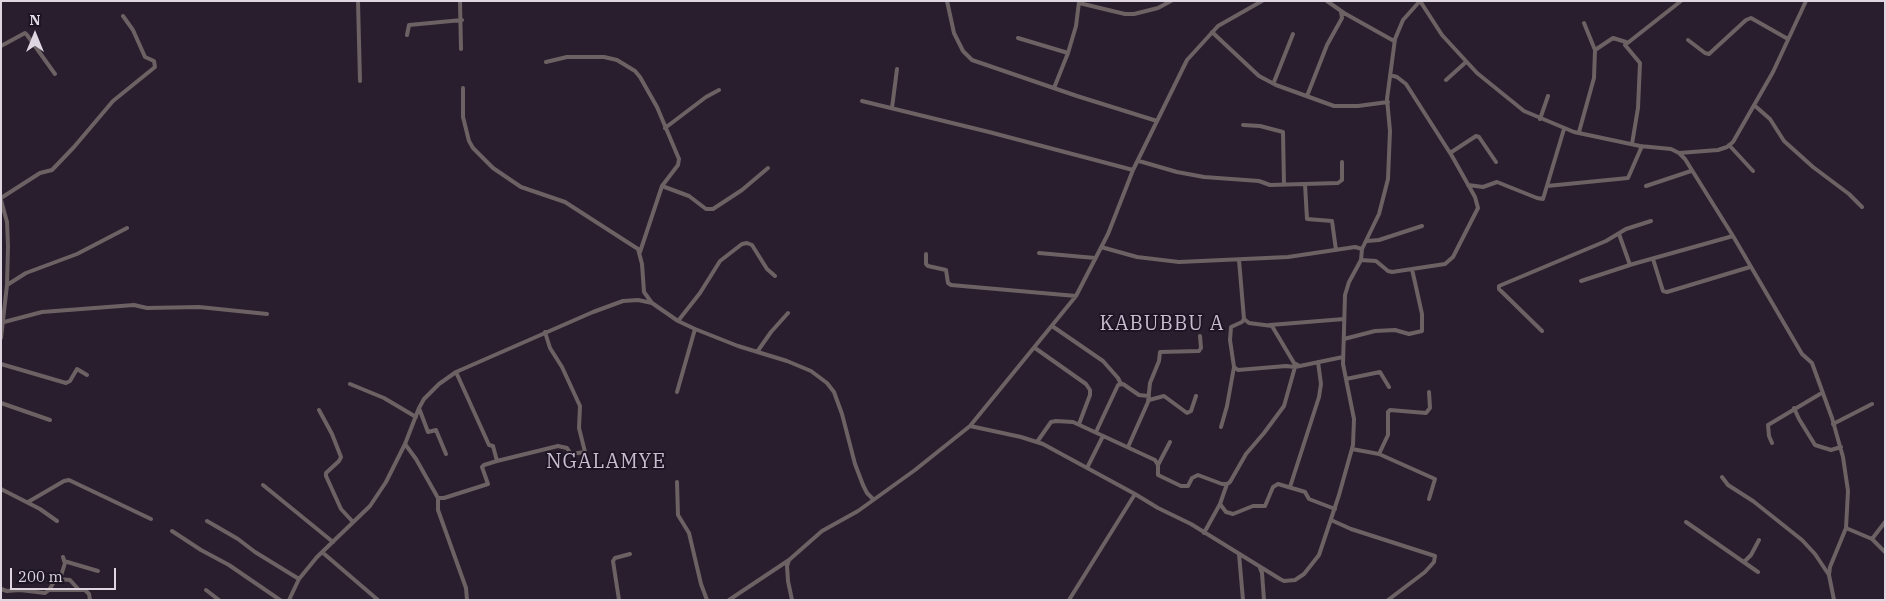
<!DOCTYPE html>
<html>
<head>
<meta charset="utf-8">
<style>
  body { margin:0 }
  #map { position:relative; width:1886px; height:601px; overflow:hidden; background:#281e2d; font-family:"IBM Plex Serif",serif }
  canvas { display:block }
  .frame { position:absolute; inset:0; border:2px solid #ded7e2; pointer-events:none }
  .north { position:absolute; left:10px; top:10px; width:50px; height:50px; -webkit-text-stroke:4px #1e1524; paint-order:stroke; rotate:0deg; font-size:14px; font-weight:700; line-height:20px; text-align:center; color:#ded7e2 }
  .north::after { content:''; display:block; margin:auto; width:18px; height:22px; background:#ded7e2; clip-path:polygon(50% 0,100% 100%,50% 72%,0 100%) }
  .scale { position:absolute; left:10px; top:568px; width:106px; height:22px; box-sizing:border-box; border:2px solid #ded7e2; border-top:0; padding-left:6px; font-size:15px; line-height:18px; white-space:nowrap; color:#ded7e2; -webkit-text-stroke:4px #1e1524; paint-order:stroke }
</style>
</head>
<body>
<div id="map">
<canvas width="1886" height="601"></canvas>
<div class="frame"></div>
<div class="north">N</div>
<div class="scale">200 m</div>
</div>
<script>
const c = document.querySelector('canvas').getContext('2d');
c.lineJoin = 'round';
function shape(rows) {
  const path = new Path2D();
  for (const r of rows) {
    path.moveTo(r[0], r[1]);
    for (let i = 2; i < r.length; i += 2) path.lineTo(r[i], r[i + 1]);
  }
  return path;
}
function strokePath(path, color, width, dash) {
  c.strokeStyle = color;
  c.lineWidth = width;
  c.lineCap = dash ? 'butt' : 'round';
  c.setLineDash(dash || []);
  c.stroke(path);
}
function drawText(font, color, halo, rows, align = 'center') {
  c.font = font + ' "IBM Plex Serif",serif';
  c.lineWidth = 4;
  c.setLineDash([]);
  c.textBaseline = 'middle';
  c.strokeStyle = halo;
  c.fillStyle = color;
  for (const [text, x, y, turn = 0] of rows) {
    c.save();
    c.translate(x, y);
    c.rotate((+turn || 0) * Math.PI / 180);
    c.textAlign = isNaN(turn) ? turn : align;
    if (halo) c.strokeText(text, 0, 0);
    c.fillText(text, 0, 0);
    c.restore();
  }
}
strokePath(shape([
  [358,1,360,81],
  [460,1,461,49],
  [947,1,954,33,963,51,972,60,1077,96,1157,121],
  [1327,1,1344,13,1394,41],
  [1420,1,1442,35,1477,73,1524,111,1574,132,1640,146,1671,149,1679,153,1685,159,1733,236,1802,354,1812,363,1832,418,1843,457,1848,491,1846,528,1830,567,1829,575,1834,600],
  [1079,3,1125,14,1134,14,1158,8,1171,1],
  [1584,23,1595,50],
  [1212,32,1259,76,1276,85,1334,106,1358,106,1388,102],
  [407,35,409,25,462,20],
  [1018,38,1068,53,1054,88],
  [1688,40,1705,53,1709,54,1746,20,1751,18,1788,39],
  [1,46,25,33,27,35,55,74],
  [1068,53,1076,26,1079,2],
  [546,62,567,57,604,57,617,60,635,71,640,77,657,107,679,159,678,165,662,186,640,252],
  [1446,80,1466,62],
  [1274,82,1293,34],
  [463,88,463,117,469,141,473,148,493,168,521,187,565,202,638,249,642,264,644,292,652,303,678,321,695,329,738,346,787,361,811,371,827,383,834,392,842,414,855,464,863,485,867,493,873,499],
  [1307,96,1327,45,1342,18,1341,12],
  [862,101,989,132,1133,170],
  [1754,105,1770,119,1784,141,1813,167,1849,194,1862,207],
  [892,108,897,69],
  [1540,119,1548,96],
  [1243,125,1260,126,1283,132,1284,185],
  [665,128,706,97,719,90],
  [1579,132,1594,78,1595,50,1613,38,1626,42],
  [1632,144,1638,108,1640,63,1625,45,1681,1],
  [1729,145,1753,171],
  [1450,153,1476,136,1479,137,1496,162],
  [1679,153,1718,150,1727,147,1733,142,1773,72,1806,1],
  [1139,161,1177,172,1204,177,1259,181,1270,185,1338,183,1342,180,1342,162],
  [1305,184,1307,219,1332,221,1336,250],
  [1468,185,1483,187,1497,182,1537,198,1543,199,1564,129],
  [662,186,689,196,706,209,713,209,742,190,768,168],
  [1547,186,1628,178,1642,146],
  [1646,186,1691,171],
  [1,198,40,173,52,170,74,147,113,101,155,67,154,61,145,57,133,30,123,16],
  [1,200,7,222,8,246,7,285,1,338],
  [1619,234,1630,265],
  [1367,241,1379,240,1422,226],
  [1101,247,1137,257,1179,262,1288,257,1355,247,1362,249],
  [1039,253,1095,258],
  [926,254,926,264,928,266,946,270,948,283,951,285,1076,296],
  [1653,259,1663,291,1667,292,1750,267],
  [1239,260,1244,319,1242,322,1231,327,1230,340,1234,367,1238,370,1286,366,1295,367],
  [1361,260,1376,261,1388,271,1392,272,1445,264,1453,257,1478,208,1475,197,1452,156,1406,84,1397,77,1390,75],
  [1581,281,1633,264,1733,236],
  [7,285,26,273,77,254,127,228],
  [1244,319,1249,323,1272,326,1294,363,1298,365],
  [678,321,700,293,720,261,742,244,747,243,752,245,767,269,775,276],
  [4,322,42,312,134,305,147,308,199,307,267,314],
  [1270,325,1344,319],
  [1052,326,1103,361,1118,378,1121,384],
  [1542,331,1499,289,1499,286,1606,241,1626,229,1651,221],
  [1344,339,1375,331,1395,330,1409,334,1422,331,1422,314,1412,269],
  [1035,348,1086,384,1090,390,1090,395,1079,424],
  [757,352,771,332,788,313],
  [1,364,66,383,70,381,77,369,87,375],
  [1346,379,1380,372,1389,387],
  [350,384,384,398,416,417],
  [677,392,695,329],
  [1149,400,1164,396,1187,413,1191,411,1196,396],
  [1,403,50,420],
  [419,408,428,432,436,430,446,454],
  [1794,408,1799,419,1815,445,1831,450,1841,447],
  [319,410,332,434,341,457,339,461,326,473,326,476,341,509,353,522],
  [1833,424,1872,404],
  [970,426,1021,437,1043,444,1135,494,1158,508,1191,524,1280,579,1284,581,1295,580,1304,574,1319,555,1339,495,1353,445,1354,419,1343,364,1345,295,1349,282,1361,260,1362,249,1379,214,1388,179,1390,131,1387,99,1395,39,1403,20,1420,1],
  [1221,427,1227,406,1234,367],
  [1096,432,1118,385,1123,384,1139,395,1149,396],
  [1037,442,1051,422,1056,421,1073,422,1155,460,1158,465,1158,475,1181,486,1188,486,1192,478,1198,475,1222,484,1227,484,1230,482,1246,454,1264,433,1284,406,1295,367,1343,357],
  [1772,443,1769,436,1768,425,1820,394],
  [405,444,416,459,438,498,438,510,466,588,467,600],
  [1128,447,1148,402,1150,383,1159,361,1160,352,1199,351,1201,348,1200,336],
  [1352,449,1379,454,1435,479,1429,499],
  [1379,454,1388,435,1388,412,1390,410,1426,413,1430,408,1429,392],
  [497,461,558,446,567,448,571,454,585,452,579,428,580,406,562,367,550,348,545,332],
  [1158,465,1170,442],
  [1087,468,1103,436],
  [1722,477,1728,485,1753,501,1802,540,1815,554,1829,575],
  [677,482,678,515,689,533,701,584,707,600],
  [1227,484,1220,504,1226,512,1233,514,1253,506,1265,506,1273,487,1278,484,1302,491,1305,492,1309,499,1335,509],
  [263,485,333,542],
  [1290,487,1319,397,1321,384,1318,362],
  [1,489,40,509,57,521],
  [438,498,444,498,488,484,482,467,484,465,497,461,493,446,489,445,456,372],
  [28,502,64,481,69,480,151,519],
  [1331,520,1351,529,1435,556,1434,562,1425,572,1388,600],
  [207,521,238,539,255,552,299,579],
  [1686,522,1758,572],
  [1846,528,1872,539,1885,552],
  [172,531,201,550,229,565,280,600],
  [1204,533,1220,504],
  [1872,539,1885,522],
  [322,552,378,600],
  [1239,554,1243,600],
  [789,560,787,566,788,581,792,600],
  [64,561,98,571],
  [1744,562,1751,555,1759,540],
  [1260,568,1262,573,1264,600],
  [1,589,7,591,20,590,45,593,49,590,54,582,60,579,65,563,63,557],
  [49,590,79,590,70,580,59,579],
  [79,590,85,590,89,594,90,600],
  [206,590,219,600],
  [289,600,299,579,317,557,370,506,386,482,405,444,419,408,424,399,439,384,456,372,593,312,623,301,638,300,652,303],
  [619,600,613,561,615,558,630,554],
  [729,600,789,560,822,531,858,511,915,470,970,426,1076,296,1108,234,1133,170,1187,60,1218,26,1262,1],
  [1069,600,1135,494]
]), '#6c6163', 4);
c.letterSpacing = '1px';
drawText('20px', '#c8bcd0', '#1e1524', [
  ["KABUBBU A",1162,324],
  ["NGALAMYE",606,462]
]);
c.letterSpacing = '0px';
</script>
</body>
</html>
